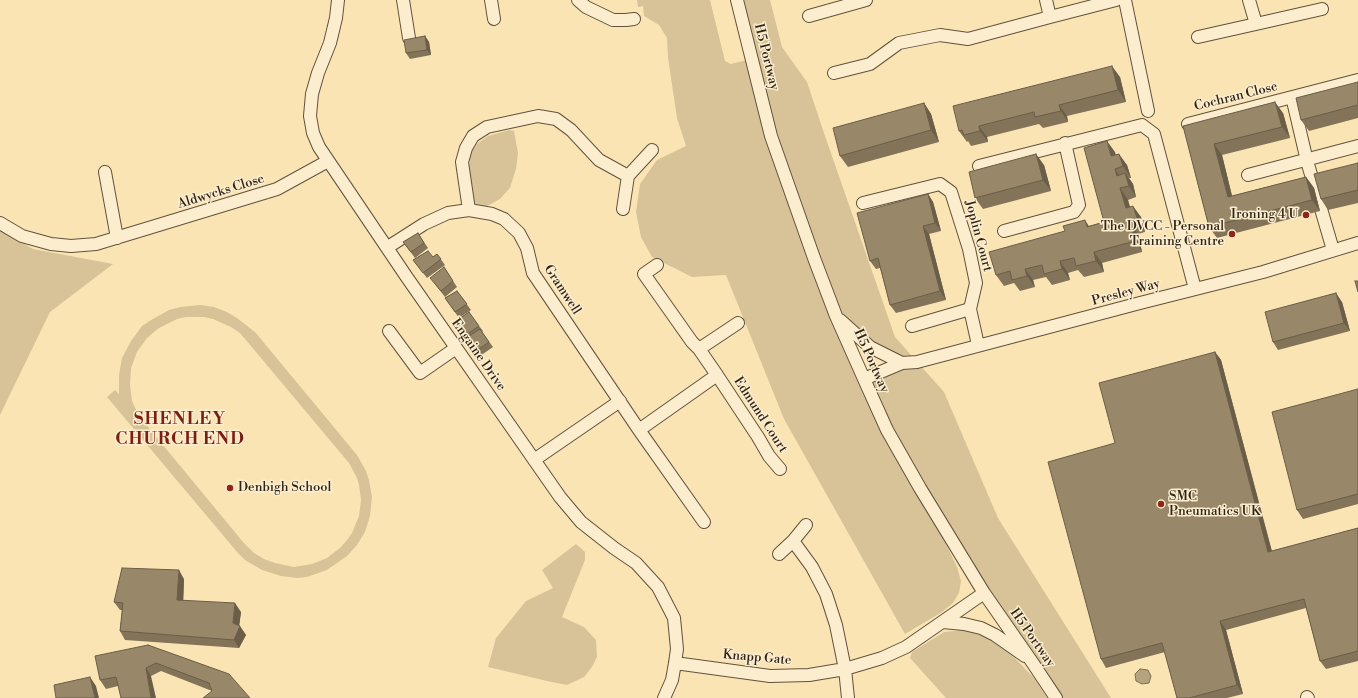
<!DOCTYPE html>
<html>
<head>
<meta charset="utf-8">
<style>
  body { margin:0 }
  canvas { display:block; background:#fbe4b3 }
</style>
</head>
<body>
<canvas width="1358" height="698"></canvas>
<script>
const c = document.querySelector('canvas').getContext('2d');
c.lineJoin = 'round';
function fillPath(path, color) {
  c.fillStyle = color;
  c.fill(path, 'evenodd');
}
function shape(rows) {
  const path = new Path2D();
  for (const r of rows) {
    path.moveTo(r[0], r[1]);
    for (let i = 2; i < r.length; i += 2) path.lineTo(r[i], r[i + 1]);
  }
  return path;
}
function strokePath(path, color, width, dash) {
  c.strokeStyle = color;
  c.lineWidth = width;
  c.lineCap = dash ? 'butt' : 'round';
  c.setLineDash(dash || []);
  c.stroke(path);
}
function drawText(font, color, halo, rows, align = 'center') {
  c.font = font + ' "Libre Bodoni",serif';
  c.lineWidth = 3;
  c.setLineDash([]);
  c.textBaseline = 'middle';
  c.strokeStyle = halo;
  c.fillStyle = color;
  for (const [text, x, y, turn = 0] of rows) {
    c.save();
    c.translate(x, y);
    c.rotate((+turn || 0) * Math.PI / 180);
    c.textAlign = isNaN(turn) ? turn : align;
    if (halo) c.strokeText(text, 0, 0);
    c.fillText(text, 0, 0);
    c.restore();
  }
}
fillPath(shape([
  [637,0,710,0,725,61,731,64,751,59,741,0,770,0,782,47,807,82,825,136,895,337,944,392,998,518,1111,698,1056,698,922,494,957,567,961,581,959,593,953,603,942,612,905,634,784,419,726,275,692,277,652,257,641,237,636,212,640,184,657,160,686,146,677,118,668,58,667,38,659,25,644,16,643,6,638,7],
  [837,317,902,364,864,379],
  [509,130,514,131,518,153,516,169,510,188,500,199,487,206,474,205,469,173,470,154,477,144,488,136],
  [0,230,33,249,113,264,50,312,0,415],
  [200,305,214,307,227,312,237,318,255,332,357,455,366,471,369,480,372,497,370,516,365,532,357,545,347,556,327,570,307,577,297,578,281,576,262,570,245,560,237,552,107,397,115,390,119,394,119,375,122,358,131,341,142,326,151,320,169,310,180,307],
  [186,317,204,317,213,319,231,327,240,333,349,463,357,478,359,485,361,500,359,516,352,533,347,540,341,547,327,558,312,564,294,567,275,563,264,559,254,553,243,542,139,416,132,401,130,385,131,368,137,352,147,338,159,328,177,319],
  [576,544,585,552,585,560,562,617,584,627,596,640,597,657,592,667,584,677,567,685,547,681,488,667,496,638,526,601,553,588,542,570],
  [963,630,977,632,996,642,1015,658,1034,678,1047,698,946,698,910,658,912,652,944,632]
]), '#d8c398');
const water = shape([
  [1140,669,1148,670,1151,676,1149,683,1142,684,1136,681,1135,674,1140,669]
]);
fillPath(water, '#b5a27e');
strokePath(water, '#7f6f55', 1);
const minor = shape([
  [338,0,336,18,330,43,318,73,312,94,310,116,313,133,319,147,406,276,560,497,581,522,614,548,636,563,658,587,674,618,677,649,675,663,672,680,664,698],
  [403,0,409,38],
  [491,0,494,19],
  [578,0,586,7,613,20,626,20,634,19],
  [737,0,771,136,814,258,836,316,864,379,887,430,920,488,984,593,1032,662,1056,698],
  [1125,0,1148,111],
  [809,16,866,0],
  [1050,17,1116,0],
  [1256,24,1322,9],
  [1198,37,1256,24,1249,0],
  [834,73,870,64,899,43,940,35,968,39,1050,17,1046,0],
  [1292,97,1307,161,1333,250],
  [1188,124,1358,80],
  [979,166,1142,125,1154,134,1195,289],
  [105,172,117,238],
  [1248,175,1358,146],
  [628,176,652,150],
  [863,203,940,184,951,192,969,249,976,283,970,309],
  [469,210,462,162,466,148,473,136,487,127,538,116,556,119,571,130,599,160,628,176,623,209],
  [0,223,22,236,51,244,71,246,96,244,277,189,328,161],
  [1004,231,1074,212,1079,205,1065,143],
  [388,247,424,224,448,213,469,210,492,214,504,219,519,233,527,248,533,273,639,430,704,522],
  [657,265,644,274,692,342,699,349],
  [840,320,870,347,902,363],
  [912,326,970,309,978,345],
  [389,331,420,373,456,348],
  [717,375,699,349,738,323],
  [864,379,902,363,917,362,1140,303,1263,272,1358,243],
  [639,430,717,375,758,437,769,456,780,469],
  [534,460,620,401],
  [806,525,793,541,812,567,826,594,836,625,845,669,848,698],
  [779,554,793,541],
  [943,622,964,624,981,628,995,635,1025,656],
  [675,663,770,676,809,675,845,669,882,658,906,647,984,593],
  [1307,697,1308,698]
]);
strokePath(minor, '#60533e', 14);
strokePath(minor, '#fcedce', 12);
fillPath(shape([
  [425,36,429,42,431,55,410,59,406,53],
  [1120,77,1126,102,1067,116,1068,122,1043,128,1039,124,987,137,988,142,971,146,968,141,967,142,959,131],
  [1358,82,1358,118,1309,131,1301,120],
  [924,103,931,114,939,142,848,167,840,156],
  [1283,113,1290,138,1222,155,1232,196,1306,177,1314,188,1320,211,1217,238,1209,227,1183,126],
  [1115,152,1115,155,1127,165,1131,178,1129,178,1133,184,1136,197,1128,200,1130,207,1141,217,1145,232,1138,234,1142,252,1102,263,1104,272,1084,277,1078,270,1068,273,1070,280,1052,285,1046,277,1033,280,1035,287,1020,291,1014,283,1004,286,996,275,1089,226,1104,222],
  [1358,163,1358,203,1328,210,1321,199],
  [1044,165,1051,191,983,209,975,198],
  [928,194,933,202,941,231,929,234,946,300,896,313,890,305,880,268,876,269,870,261],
  [418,233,428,248,415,258,403,242],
  [437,254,445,265,427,278,413,260,433,257],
  [444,267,457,287,445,297,434,283],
  [457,291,471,310,459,318,445,298],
  [1342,302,1350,331,1278,350,1273,342],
  [456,321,479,326,483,331,482,332,493,347,480,356,466,338,468,337],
  [1215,352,1221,360,1272,551,1358,528,1358,661,1326,669,1320,661,1306,608,1226,630,1243,694,1227,698,1177,698,1165,652,1106,668,1101,659,1115,443],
  [1358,389,1358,504,1303,519,1297,510],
  [184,579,183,600,241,612,239,626,246,635,239,648,125,640,120,631,122,610,120,610,114,602],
  [148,645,250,698,212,691,161,671,151,676,118,686,106,689,100,680]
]), '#837459');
fillPath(shape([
  [425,36,429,42,431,55,427,50],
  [1112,66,1120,77,1126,102,1118,90],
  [1275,102,1283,113,1290,138,1282,127],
  [924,103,931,114,939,142,931,130],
  [1059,105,1067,116,1068,122,1061,111],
  [979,126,987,137,988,142,980,131],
  [1107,141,1115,152,1119,167,1111,156],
  [1214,144,1222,155,1235,208,1228,197],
  [1036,154,1044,165,1051,191,1043,180],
  [1119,154,1127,165,1131,178,1123,166],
  [1115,169,1122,180,1117,176],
  [1125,173,1133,184,1136,197,1129,186],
  [1306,177,1314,188,1320,211,1312,200],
  [1120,188,1128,200,1133,219,1126,208],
  [928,194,933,202,941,231,935,223],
  [1133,206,1141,217,1145,232,1138,221],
  [1085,220,1092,231,1087,227],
  [1130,223,1138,234,1142,252,1135,241],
  [923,226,929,234,946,300,940,291],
  [1094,252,1102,263,1104,272,1096,261],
  [1060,261,1068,273,1070,280,1062,269],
  [1025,269,1033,280,1035,287,1027,276],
  [1336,293,1342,302,1350,331,1344,323],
  [1215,352,1221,360,1274,560,1268,552],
  [179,570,184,579,183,609,177,600],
  [235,603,241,612,239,627,240,626,246,635,239,648,234,640,233,623],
  [1220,621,1226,630,1243,694,1237,685],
  [146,668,151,676,156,698,151,698],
  [90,677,96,686,99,698,95,698]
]), '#6a5e49');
const building = shape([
  [425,36,427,50,406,53,404,40,425,36],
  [1112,66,1118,90,1059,105,1061,111,1035,117,1034,112,979,126,980,131,964,135,962,130,959,131,953,106,1112,66],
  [1358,82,1358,105,1301,120,1296,98,1358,82],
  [1275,102,1282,127,1214,144,1228,197,1306,177,1312,200,1209,227,1183,126,1275,102],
  [924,103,931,130,840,156,833,128,924,103],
  [1107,141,1111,156,1119,154,1123,166,1115,169,1117,176,1125,173,1129,186,1120,188,1126,208,1133,206,1138,221,1130,223,1135,241,1094,252,1096,261,1076,266,1074,258,1060,261,1062,269,1044,274,1042,265,1025,269,1027,276,1012,280,1010,271,996,275,989,252,1065,231,1063,226,1085,220,1087,227,1104,222,1084,148,1107,141],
  [1036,154,1043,180,975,198,969,172,1036,154],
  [1358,163,1358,190,1321,199,1314,174,1358,163],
  [928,194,935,223,923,226,940,291,890,305,878,258,870,261,857,213,928,194],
  [418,233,424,243,411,252,403,242,418,233],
  [428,251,433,257,437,254,441,259,423,273,413,260,428,251],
  [444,267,453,281,441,291,430,278,444,267],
  [1355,281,1358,281,1358,292,1355,281],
  [457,291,467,304,455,312,445,298,457,291],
  [1336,293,1344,323,1273,342,1265,312,1336,293],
  [469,312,479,326,466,335,456,321,469,312],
  [480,329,489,342,476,351,466,338,480,329],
  [1215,352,1268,552,1358,528,1358,651,1320,661,1304,599,1220,621,1237,685,1189,698,1177,698,1162,643,1101,659,1048,462,1115,443,1099,383,1215,352],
  [1358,389,1358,494,1297,510,1272,412,1358,389],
  [122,568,179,570,177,600,235,603,233,623,240,626,234,640,120,631,123,603,114,602,122,568],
  [148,645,229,674,250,698,203,698,212,691,209,683,156,663,146,668,151,698,121,698,116,677,100,680,95,656,148,645],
  [90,677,95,698,56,698,54,685,90,677]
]);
fillPath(building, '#988768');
strokePath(building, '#6a5e49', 1);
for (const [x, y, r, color] of [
  [1306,215,4,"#8f2418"],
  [1232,234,4,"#8f2418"],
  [230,488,4,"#8f2418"],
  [1161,504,4,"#8f2418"]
]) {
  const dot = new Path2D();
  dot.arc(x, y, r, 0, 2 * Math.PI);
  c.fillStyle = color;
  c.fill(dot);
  strokePath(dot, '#fcedce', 1.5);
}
drawText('13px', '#2d2317', '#fcedce', [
  ["H5 Portway",766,57,76],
  ["Cochran Close",1236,97,-14],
  ["Aldwycks Close",221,192,-17],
  ["Joplin Court",978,236,75],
  ["Gramwell",562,290,57],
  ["Presley Way",1126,293,-15],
  ["Engaine Drive",478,355,55],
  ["H5 Portway",871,361,66],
  ["Edmund Court",760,415,57],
  ["H5 Portway",1032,638,55],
  ["Knapp Gate",757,658,5]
]);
drawText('13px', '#2d2317', '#fcedce', [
  ["Ironing 4 U",1298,215],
  ["The DVCC - Personal",1224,227],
  ["Training Centre",1224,242],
  ["Denbigh School",238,488,"left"],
  ["SMC",1169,497,"left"],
  ["Pneumatics UK",1169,512,"left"]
], 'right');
c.letterSpacing = '1px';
drawText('bold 17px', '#7a1f14', '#fcedce', [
  ["SHENLEY",180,420],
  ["CHURCH END",180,440]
]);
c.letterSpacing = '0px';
</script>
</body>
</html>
